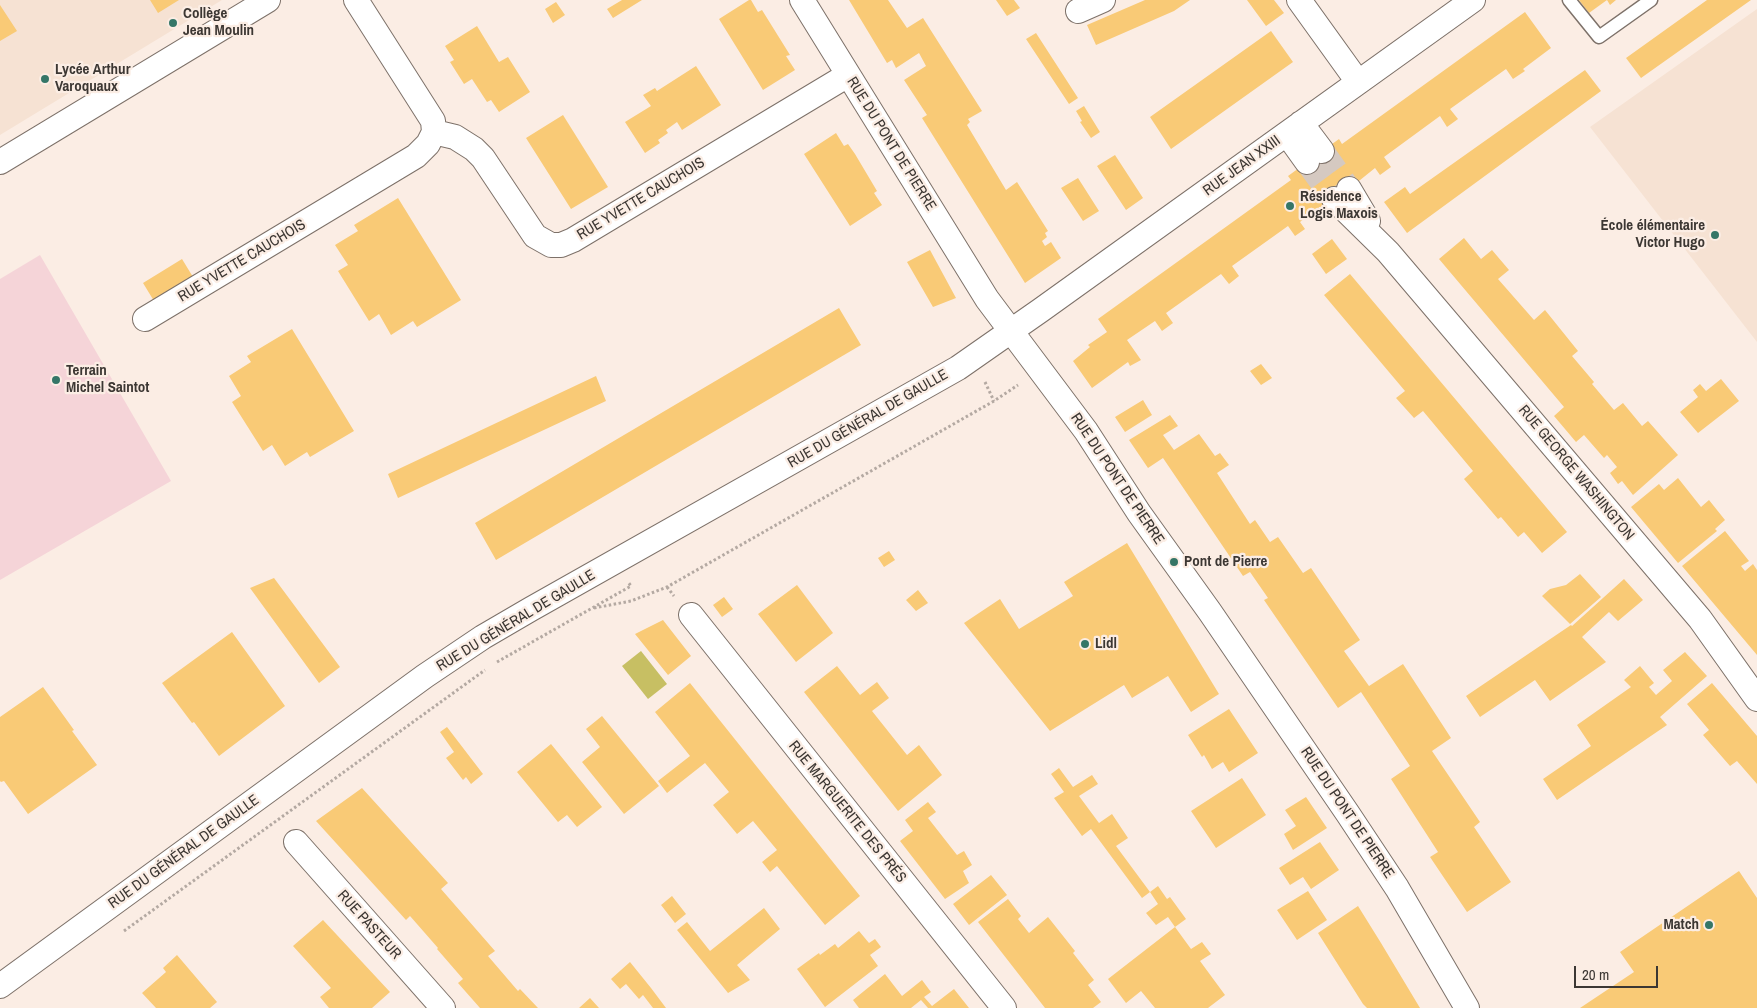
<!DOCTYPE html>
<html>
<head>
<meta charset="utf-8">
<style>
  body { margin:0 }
  #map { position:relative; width:1757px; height:1008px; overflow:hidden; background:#fbede4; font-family:"Archivo Narrow",sans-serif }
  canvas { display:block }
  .scale { position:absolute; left:1574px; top:966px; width:84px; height:22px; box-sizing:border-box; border:2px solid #3c3733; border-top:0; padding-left:6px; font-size:15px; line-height:18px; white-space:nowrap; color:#3c3733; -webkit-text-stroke:4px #fbede4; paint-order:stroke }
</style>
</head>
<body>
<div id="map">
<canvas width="1757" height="1008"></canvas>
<div class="scale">20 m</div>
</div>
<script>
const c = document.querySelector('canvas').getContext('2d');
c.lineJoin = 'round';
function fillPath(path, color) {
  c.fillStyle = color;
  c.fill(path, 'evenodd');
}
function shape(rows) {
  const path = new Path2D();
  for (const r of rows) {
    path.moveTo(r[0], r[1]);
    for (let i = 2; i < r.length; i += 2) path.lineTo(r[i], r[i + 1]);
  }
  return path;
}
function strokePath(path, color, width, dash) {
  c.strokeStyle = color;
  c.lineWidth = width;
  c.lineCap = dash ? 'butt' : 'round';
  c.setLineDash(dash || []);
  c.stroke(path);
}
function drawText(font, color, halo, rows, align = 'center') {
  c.font = font + ' "Archivo Narrow",sans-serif';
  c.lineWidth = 4.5;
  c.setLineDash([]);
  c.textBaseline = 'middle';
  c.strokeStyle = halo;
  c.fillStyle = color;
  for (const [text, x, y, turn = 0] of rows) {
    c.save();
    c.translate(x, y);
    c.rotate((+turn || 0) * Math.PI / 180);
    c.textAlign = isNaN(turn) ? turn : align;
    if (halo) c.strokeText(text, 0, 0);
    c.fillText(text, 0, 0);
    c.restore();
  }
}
fillPath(shape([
  [0,0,222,0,0,135],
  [1757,9,1757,342,1590,127]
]), '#f6e2d3');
fillPath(shape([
  [40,255,171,481,0,580,0,279]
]), '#f5d4d8');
fillPath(shape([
  [641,651,667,684,648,699,622,666]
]), '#c7bf63');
fillPath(shape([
  [150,0,179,0,158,13],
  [622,0,642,0,613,18,607,9],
  [749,0,751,0,758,12,762,10,790,55,786,56,795,70,763,90,719,19],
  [849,0,888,0,907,28,923,18,982,111,968,119,970,122,967,125,1006,190,1017,182,1048,231,1045,233,1047,237,1042,241,1045,246,1051,242,1061,258,1025,283,922,118,927,115,904,80,926,66,919,53,896,68,892,60,887,63],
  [996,0,1014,0,1020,8,1007,16],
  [1145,0,1190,0,1174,11,1096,45,1087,25],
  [1247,0,1274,0,1284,13,1266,26],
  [1579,0,1616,0,1610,5,1607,0,1589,13],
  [1707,0,1751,0,1641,78,1626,58],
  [556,2,565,15,553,23,545,9],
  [0,5,17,31,0,41],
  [1525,12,1551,48,1523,69,1525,71,1513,79,1506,69,1450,109,1458,119,1447,127,1440,116,1384,157,1391,167,1380,175,1375,168,1349,189,1314,214,1313,212,1300,222,1305,229,1295,236,1288,226,1232,266,1239,276,1229,284,1221,274,1166,313,1173,323,1162,331,1155,321,1127,340,1141,360,1130,366,1128,362,1092,388,1073,361,1090,347,1088,345,1107,332,1098,319,1291,180,1288,176,1339,139,1342,144],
  [477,26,499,62,508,57,530,92,499,112,491,100,487,102,472,79,464,84,450,62,454,60,445,46],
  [1271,31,1293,62,1171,149,1150,117],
  [1036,33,1078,98,1069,104,1026,39],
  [696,66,721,105,682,130,677,122,666,130,668,133,658,140,660,143,645,153,625,122,651,106,643,95,655,88,657,91],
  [1585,70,1601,91,1407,233,1384,202,1405,187,1410,194],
  [1084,106,1100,132,1091,138,1080,122,1082,121,1076,111],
  [563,115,608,187,571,209,526,138],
  [836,133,844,146,848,144,855,154,877,191,874,193,882,205,850,226,804,154],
  [1115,155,1143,198,1126,210,1097,166],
  [1078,178,1099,211,1083,221,1061,188],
  [398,198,461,300,417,327,413,321,391,335,379,314,369,321,338,271,348,265,335,245,358,231,354,225],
  [1464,238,1481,259,1492,250,1509,270,1498,279,1534,320,1545,310,1578,351,1572,356,1594,382,1592,384,1614,410,1623,403,1642,426,1648,421,1678,455,1633,495,1622,481,1618,484,1610,473,1617,467,1607,455,1604,458,1584,435,1576,442,1554,416,1564,407,1439,259],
  [1332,239,1347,259,1326,274,1312,254],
  [930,250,956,298,933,307,907,262],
  [182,259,193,277,154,301,143,283],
  [1350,274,1567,532,1542,553,1524,532,1518,537,1501,517,1498,519,1464,479,1473,471,1423,411,1414,418,1396,398,1405,391,1324,295],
  [839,308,861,345,496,560,475,523],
  [292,329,354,431,310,457,307,452,285,466,272,445,263,451,232,402,241,396,229,376,251,362,247,356],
  [1261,364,1272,378,1261,385,1250,371],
  [596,376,606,401,398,498,388,474],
  [1721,379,1739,401,1698,433,1680,412,1698,397,1693,390,1700,384,1706,391],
  [1143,400,1152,415,1125,432,1115,417],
  [1170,415,1178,426,1163,435,1174,450,1199,434,1215,456,1220,453,1229,465,1217,473,1250,524,1255,520,1270,542,1278,537,1303,573,1311,568,1360,640,1344,651,1369,686,1403,664,1451,738,1432,751,1480,822,1474,827,1511,882,1467,912,1430,857,1438,852,1391,779,1410,766,1361,692,1338,708,1264,600,1268,598,1250,572,1243,576,1163,458,1148,468,1129,440],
  [1678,478,1701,507,1709,500,1725,520,1715,529,1717,531,1678,563,1631,507,1659,484,1664,490],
  [1725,531,1749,561,1741,566,1745,571,1753,564,1757,570,1757,655,1682,566],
  [1127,543,1219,694,1191,712,1168,676,1132,698,1124,685,1050,731,964,623,1000,599,1019,629,1073,596,1064,582],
  [889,551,895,560,884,567,878,558],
  [1580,574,1601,597,1570,624,1542,596,1550,589,1566,585],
  [274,578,340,667,319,683,250,588],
  [1624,579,1643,600,1618,621,1609,612,1582,637,1606,662,1550,701,1535,680,1480,717,1466,696,1571,625,1572,626],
  [797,585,833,633,796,662,758,614],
  [918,590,928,603,916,611,906,600],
  [724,597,733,609,722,617,713,605],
  [663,620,691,656,668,675,635,634],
  [232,632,285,706,219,756,194,722,192,723,162,683],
  [1685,652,1707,676,1660,717,1667,725,1557,800,1543,779,1591,746,1577,725,1631,687,1624,680,1640,666,1654,683,1649,687,1656,695,1672,681,1663,670],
  [837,666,860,695,877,682,889,698,872,711,907,755,919,745,942,775,898,811,804,692],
  [690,683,860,896,825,925,777,866,770,872,762,862,777,850,753,821,737,834,713,805,729,792,705,763,667,793,658,781,690,756,655,712],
  [1712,683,1757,736,1757,784,1737,761,1730,766,1703,735,1709,730,1687,704],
  [43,687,74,730,72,731,97,765,28,814,4,781,1,782,0,781,0,717],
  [1229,709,1258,753,1229,772,1223,762,1212,769,1204,755,1202,757,1188,735],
  [602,716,659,786,624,814,582,762,600,747,586,729],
  [447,727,483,774,471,784,466,777,463,780,446,758,454,752,440,732],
  [551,744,602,807,577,827,567,815,558,822,517,772],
  [1059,768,1073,787,1092,775,1098,784,1079,796,1099,823,1112,814,1128,838,1116,846,1150,892,1142,898,1091,829,1082,836,1054,798,1064,792,1051,774],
  [1242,778,1266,815,1216,848,1191,811],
  [362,788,448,883,441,889,495,951,488,956,518,991,520,989,538,1008,480,1008,458,983,463,979,437,949,438,948,410,916,406,920,316,821],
  [1306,797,1327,828,1293,850,1284,834,1296,826,1285,810],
  [928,802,936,812,928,818,957,855,964,851,972,865,963,871,969,883,945,899,900,841,913,831,905,820],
  [1320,842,1339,870,1311,889,1303,877,1290,885,1279,868],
  [1739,871,1757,898,1757,1008,1580,1008,1634,972,1620,952],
  [991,875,1007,895,969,925,953,904],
  [1158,886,1167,899,1170,897,1186,919,1175,927,1168,917,1156,925,1146,913,1158,904,1150,892],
  [1308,891,1327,920,1297,940,1277,910],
  [672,896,686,914,675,923,661,905],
  [1008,899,1021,916,1018,919,1029,933,1048,917,1075,951,1073,953,1094,980,1088,985,1101,1002,1093,1008,1045,1008,978,922],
  [1358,906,1381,943,1420,1008,1367,1008,1363,1004,1318,933],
  [764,908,780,929,737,965,750,980,728,993,677,930,687,922,710,951],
  [323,920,390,992,372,1008,329,1008,320,997,331,988,293,946],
  [1175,927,1191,949,1202,942,1211,954,1200,961,1225,995,1208,1008,1155,1008,1141,991,1126,1003,1108,979],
  [859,931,869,943,875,939,881,947,870,955,878,966,825,1007,797,969,819,953,820,955,835,944,838,948],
  [177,955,217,1002,210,1008,156,1008,142,993,166,972,163,968],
  [630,962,651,988,666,1008,653,1008,643,995,639,999,626,984,620,989,611,979],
  [885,974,902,996,922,980,931,992,924,997,932,1006,954,989,969,1008,928,1008,921,1000,911,1008,859,1008,853,1000],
  [590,998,599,1008,579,1008]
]), '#f9ca76');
strokePath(shape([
  [1322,151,1349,189],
  [1307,162,1334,199]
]), '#d5c9c1', 24, [24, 12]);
const service = shape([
  [1569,0,1599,37,1651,0]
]);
const minor = shape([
  [802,0,987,299,1086,431,1139,513,1210,612,1348,814,1397,888,1467,1008],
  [1299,0,1358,82],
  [1078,11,1103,0],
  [1301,123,1322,151],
  [434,132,455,137,474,149,483,158,535,236,551,245,561,245,573,240,848,75],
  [1287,134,1307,162],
  [0,162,268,0],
  [1349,189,1368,221],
  [1334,199,1388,252,1700,619,1757,699],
  [145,319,416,156,428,144,434,132,433,121,356,0],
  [691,615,1004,1008],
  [296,842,443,1008],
  [0,986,425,676,483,637,531,609,958,368,1041,310,1473,0]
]);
strokePath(service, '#7d7169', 15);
strokePath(minor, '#7d7169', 26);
strokePath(shape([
  [985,382,994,401],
  [667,587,674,596],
  [594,608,631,601,667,587,994,401,1018,385],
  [497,662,631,586,628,582],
  [124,931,485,670]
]), '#b4a9a2', 3, [2.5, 2.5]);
strokePath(service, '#fff', 12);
strokePath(minor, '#fff', 24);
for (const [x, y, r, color] of [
  [173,23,5,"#357667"],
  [45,79,5,"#357667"],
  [1290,206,5,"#357667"],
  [1715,235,5,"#357667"],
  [56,380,5,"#357667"],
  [1174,562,5,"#357667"],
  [1085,644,5,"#357667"],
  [1709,925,5,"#357667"]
]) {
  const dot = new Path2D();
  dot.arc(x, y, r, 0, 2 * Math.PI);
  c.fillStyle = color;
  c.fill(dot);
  strokePath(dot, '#fbede4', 2);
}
drawText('bold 15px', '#3c3733', '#fbede4', [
  ["Collège",183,14],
  ["Jean Moulin",183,31],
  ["Lycée Arthur",55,70],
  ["Varoquaux",55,87],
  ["Résidence",1300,197],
  ["Logis Maxois",1300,214],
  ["École élémentaire",1705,226,"right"],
  ["Victor Hugo",1705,243,"right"],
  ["Terrain",66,371],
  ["Michel Saintot",66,388],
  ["Pont de Pierre",1184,562],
  ["Lidl",1095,644],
  ["Match",1699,925,"right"]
], 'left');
drawText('15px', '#3c3733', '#fbede4', [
  ["RUE DU PONT DE PIERRE",891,144,58],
  ["RUE JEAN XXIII",1242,166,-36],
  ["RUE YVETTE CAUCHOIS",641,199,-31],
  ["RUE YVETTE CAUCHOIS",242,261,-31],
  ["RUE DU GÉNÉRAL DE GAULLE",868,419,-30],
  ["RUE GEORGE WASHINGTON",1576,473,50],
  ["RUE DU PONT DE PIERRE",1117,479,56],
  ["RUE DU GÉNÉRAL DE GAULLE",516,621,-31],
  ["RUE MARGUERITE DES PRÉS",847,812,51],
  ["RUE DU PONT DE PIERRE",1347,813,56],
  ["RUE DU GÉNÉRAL DE GAULLE",184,852,-36],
  ["RUE PASTEUR",369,925,48]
]);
</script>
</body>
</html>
